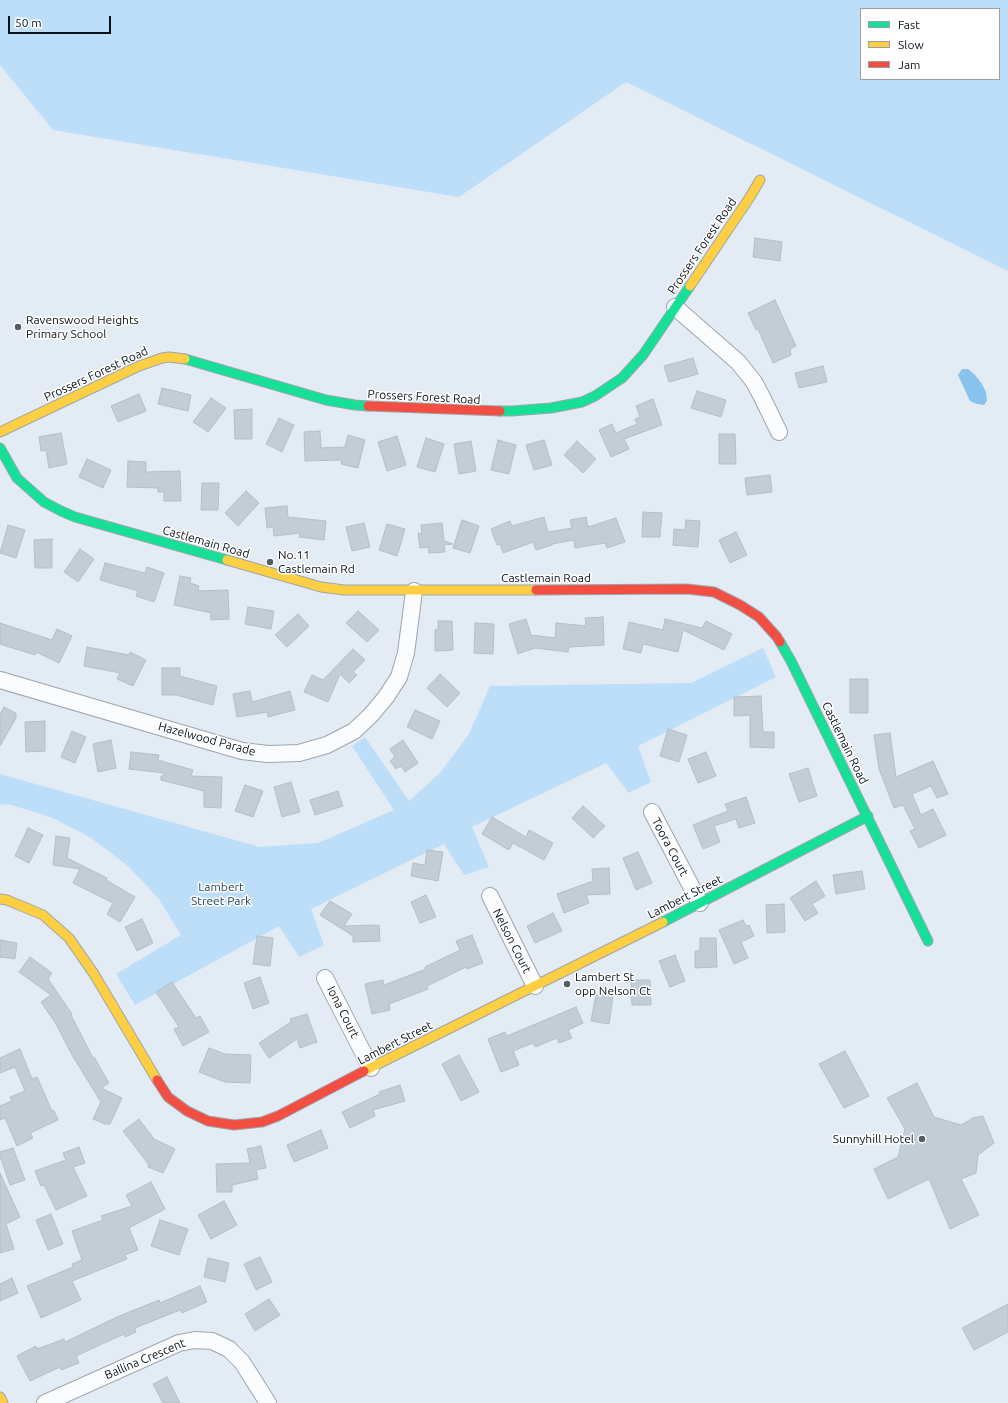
<!DOCTYPE html>
<html>
<head>
<meta charset="utf-8">
<style>
  body { margin:0 }
  #map { position:relative; width:1008px; height:1403px; overflow:hidden; background:#e3ecf4; font-family:Ubuntu,sans-serif }
  canvas { display:block }
  .legend { position:absolute; left:860px; top:8px; width:140px; height:72px; box-sizing:border-box; background:#fff; border:1px solid #9ca0a3; margin:0; padding:5px 7px; list-style:none; font-size:12px; color:#07121a }
  .legend li { display:flex; align-items:center; gap:8px; height:20px }
  .legend b { width:20px; border:1px solid #9ca0a3 }
  .scale { position:absolute; left:8px; top:16px; width:103px; height:18px; box-sizing:border-box; border:2px solid #07121a; border-top:0; padding-left:5px; font-size:12px; line-height:14px; white-space:nowrap; color:#07121a; -webkit-text-stroke:3px #fff; paint-order:stroke }
</style>
</head>
<body>
<div id="map">
<canvas width="1008" height="1403"></canvas>
<ul class="legend">
<li><b style="height:5px;background:#16e098"></b>Fast</li>
<li><b style="height:5px;background:#ffcf43"></b>Slow</li>
<li><b style="height:5px;background:#f24e42"></b>Jam</li>
</ul>
<div class="scale">50 m</div>
</div>
<script>
const c = document.querySelector('canvas').getContext('2d');
c.lineJoin = 'round';
function fillPath(path, color) {
  c.fillStyle = color;
  c.fill(path, 'evenodd');
}
function shape(rows) {
  const path = new Path2D();
  for (const r of rows) {
    path.moveTo(r[0], r[1]);
    for (let i = 2; i < r.length; i += 2) path.lineTo(r[i], r[i + 1]);
  }
  return path;
}
function strokePath(path, color, width, dash) {
  c.strokeStyle = color;
  c.lineWidth = width;
  c.lineCap = dash ? 'butt' : 'round';
  c.setLineDash(dash || []);
  c.stroke(path);
}
function drawText(font, color, halo, rows, align = 'center') {
  c.font = font + ' Ubuntu,sans-serif';
  c.lineWidth = 3;
  c.setLineDash([]);
  c.textBaseline = 'middle';
  c.strokeStyle = halo;
  c.fillStyle = color;
  for (const [text, x, y, turn = 0] of rows) {
    c.save();
    c.translate(x, y);
    c.rotate((+turn || 0) * Math.PI / 180);
    c.textAlign = isNaN(turn) ? turn : align;
    if (halo) c.strokeText(text, 0, 0);
    c.fillText(text, 0, 0);
    c.restore();
  }
}
fillPath(shape([
  [0,0,1008,0,1008,271,626,82,459,197,53,130,0,65],
  [861,9,999,9,999,79,861,79],
  [763,648,776,677,638,746,651,782,629,793,606,763,472,827,489,867,464,875,444,844,311,909,324,945,299,957,279,926,135,1005,116,974,181,935,159,899,128,866,91,838,53,818,12,805,0,804,0,774,260,847,318,843,394,810,352,746,365,737,409,801,440,773,469,734,490,686,691,683]
]), '#bddef8');
fillPath(shape([
  [962,369,968,369,975,375,982,384,986,392,987,401,984,405,977,404,970,401,958,375]
]), '#88c3ee');
const building = shape([
  [755,238,782,242,780,261,753,257,755,238],
  [775,300,796,346,790,349,791,355,773,363,758,329,756,330,748,313,775,300],
  [693,358,698,374,669,382,664,366,693,358],
  [823,366,827,382,799,388,795,373,823,366],
  [162,388,191,395,188,411,158,404,162,388],
  [697,391,726,400,721,417,691,408,697,391],
  [139,394,146,411,118,422,111,406,139,394],
  [211,398,226,408,208,432,193,422,211,398],
  [653,399,662,425,624,439,629,449,611,457,599,430,612,424,616,433,637,424,635,419,640,417,636,406,653,399],
  [252,409,252,439,235,439,234,410,252,409],
  [279,418,294,425,282,452,266,444,279,418],
  [320,431,321,448,345,447,348,435,365,440,358,468,341,464,342,460,305,461,304,432,320,431],
  [61,433,67,464,49,468,46,450,41,451,39,437,61,433],
  [719,434,735,434,736,464,719,464,719,434],
  [397,436,406,465,387,471,378,442,397,436],
  [426,438,444,444,435,472,417,467,426,438],
  [498,440,516,445,509,474,491,470,498,440],
  [544,440,552,465,534,470,526,445,544,440],
  [471,441,476,471,459,474,454,444,471,441],
  [577,441,596,459,583,473,564,455,577,441],
  [87,459,111,470,103,488,79,477,87,459],
  [128,461,146,462,146,472,180,471,181,501,164,501,164,492,158,492,158,488,127,487,128,461],
  [770,475,772,492,747,495,745,478,770,475],
  [202,483,219,483,218,510,201,510,202,483],
  [246,491,259,503,238,526,225,513,246,491],
  [287,506,288,517,326,521,324,540,299,537,300,533,274,536,273,527,267,528,265,508,287,506],
  [643,512,662,513,660,537,642,537,643,512],
  [544,517,548,532,572,528,570,520,586,517,588,527,616,518,625,542,607,548,605,543,575,548,574,540,552,544,552,545,536,550,533,542,503,553,500,544,497,545,491,529,510,521,512,526,544,517],
  [462,520,479,526,470,553,453,548,462,520],
  [686,520,700,521,698,547,673,545,674,529,685,530,686,520],
  [364,523,370,547,352,551,346,527,364,523],
  [442,523,444,541,453,544,444,545,445,552,429,553,428,547,420,548,418,533,422,534,421,525,442,523],
  [387,524,405,529,397,556,379,550,387,524],
  [8,525,25,530,16,558,0,553,8,525],
  [736,532,747,555,730,563,719,540,736,532],
  [52,539,52,568,35,568,34,540,52,539],
  [80,549,94,559,78,582,64,572,80,549],
  [105,563,145,573,147,567,164,573,154,602,136,596,138,591,100,580,105,563],
  [180,576,191,578,190,583,199,586,198,591,228,590,229,619,211,620,211,613,174,605,180,576],
  [248,607,274,611,271,629,245,624,248,607],
  [358,611,379,630,367,642,346,623,358,611],
  [298,614,309,626,287,647,275,635,298,614],
  [603,617,604,645,569,647,568,652,535,648,518,654,509,624,526,619,531,635,555,638,556,623,586,626,585,618,603,617],
  [665,619,702,628,706,621,732,634,724,650,683,630,678,652,643,644,641,653,623,649,629,622,663,630,665,619],
  [438,621,452,621,453,650,435,651,435,630,438,629,438,621],
  [0,623,52,640,57,629,72,636,59,663,36,652,35,655,0,644,0,623],
  [475,623,494,624,493,654,474,653,475,623],
  [87,647,129,655,130,652,146,660,133,686,117,679,120,673,84,666,87,647],
  [353,649,365,660,353,672,357,675,349,683,340,674,328,702,304,692,312,675,323,680,353,649],
  [162,668,180,668,180,676,217,686,213,705,176,695,162,695,162,668],
  [440,674,460,693,447,707,427,688,440,674],
  [850,679,868,679,868,713,850,713,850,679],
  [250,691,252,702,290,691,295,710,268,717,267,712,237,717,233,694,250,691],
  [761,696,763,732,774,732,774,748,750,747,750,715,734,716,734,697,761,696],
  [4,707,16,713,16,718,0,746,0,715,4,707],
  [415,710,440,721,432,739,407,727,415,710],
  [45,721,45,751,26,752,25,722,45,721],
  [668,729,687,735,679,762,660,756,668,729],
  [72,731,86,737,75,763,61,757,72,731],
  [890,733,896,777,933,761,948,794,937,798,931,786,912,794,921,815,933,809,946,835,919,848,910,831,915,829,903,805,894,808,879,769,874,735,890,733],
  [111,740,116,768,98,772,93,744,111,740],
  [403,740,418,763,405,772,401,766,396,769,390,761,395,757,390,749,403,740],
  [131,752,159,755,158,760,193,770,191,776,222,777,221,808,204,807,204,791,161,780,161,776,163,776,164,773,129,769,131,752],
  [706,752,716,776,698,783,688,759,706,752],
  [808,768,817,796,799,802,789,774,808,768],
  [291,782,300,812,282,817,274,787,291,782],
  [245,785,263,791,253,817,235,811,245,785],
  [338,791,343,806,315,815,310,800,338,791],
  [746,797,755,823,739,828,736,819,714,826,720,842,703,849,693,825,728,811,725,804,746,797],
  [583,806,605,826,593,838,572,818,583,806],
  [492,817,526,837,529,830,553,843,544,860,513,843,509,850,482,834,492,817],
  [28,828,43,835,29,863,15,856,28,828],
  [56,836,70,838,67,858,107,878,106,880,135,897,120,922,107,914,113,903,73,883,80,869,53,865,56,836],
  [427,850,443,852,438,881,411,876,413,863,425,865,427,850],
  [638,852,652,883,636,890,623,858,638,852],
  [609,868,610,894,586,895,589,903,564,913,557,894,593,881,592,869,609,868],
  [862,871,865,889,836,894,833,875,862,871],
  [816,881,825,896,812,904,818,913,805,921,790,898,816,881],
  [426,895,436,917,420,923,411,902,426,895],
  [330,901,352,914,344,926,379,925,380,941,353,942,353,936,320,915,330,901],
  [784,904,785,932,767,933,766,905,784,904],
  [553,913,562,931,535,943,527,926,553,913],
  [142,919,153,943,137,951,125,927,142,919],
  [743,920,746,926,749,925,754,936,741,942,748,958,734,964,719,930,743,920],
  [472,935,483,963,467,969,466,967,427,986,428,989,389,1004,390,1010,372,1014,365,984,383,980,384,985,426,969,425,967,460,950,456,941,472,935],
  [257,936,273,938,270,966,253,964,257,936],
  [700,938,716,938,717,967,695,968,695,951,700,951,700,938],
  [0,940,17,943,15,959,0,957,0,940],
  [675,955,685,981,670,987,659,961,675,955],
  [30,957,52,973,48,979,72,1014,71,1015,93,1058,94,1057,109,1083,101,1088,122,1098,110,1124,105,1124,93,1119,101,1102,72,1055,56,1024,41,1002,51,995,19,972,30,957],
  [260,977,269,1003,253,1009,244,983,260,977],
  [631,980,650,980,651,1005,632,1005,631,980],
  [172,982,196,1018,200,1016,209,1032,183,1046,174,1029,179,1027,156,992,172,982],
  [596,994,613,996,609,1024,591,1021,596,994],
  [576,1007,583,1023,568,1030,572,1038,559,1043,557,1038,535,1047,533,1043,513,1051,519,1065,501,1072,488,1039,505,1032,507,1036,576,1007],
  [307,1014,317,1042,300,1048,297,1039,269,1058,259,1043,291,1022,290,1019,307,1014],
  [209,1048,225,1054,251,1055,250,1083,225,1082,199,1072,209,1048],
  [20,1049,32,1079,37,1077,52,1111,54,1111,58,1120,30,1133,33,1138,17,1146,5,1118,0,1120,0,1106,12,1101,10,1097,25,1091,15,1067,0,1073,0,1058,20,1049],
  [845,1051,869,1096,844,1108,819,1064,845,1051],
  [459,1055,479,1092,461,1101,442,1064,459,1055],
  [917,1083,934,1117,961,1125,973,1118,983,1116,994,1143,978,1155,976,1173,961,1179,979,1215,950,1229,929,1179,888,1199,874,1169,898,1157,905,1129,887,1098,917,1083],
  [400,1085,405,1101,373,1110,375,1116,350,1128,342,1112,380,1094,379,1092,400,1085],
  [139,1119,154,1139,175,1149,163,1173,148,1167,149,1165,123,1131,139,1119],
  [321,1130,328,1148,294,1162,287,1145,321,1130],
  [261,1146,266,1168,256,1170,258,1179,232,1185,232,1192,217,1192,216,1164,250,1163,247,1149,261,1146],
  [79,1147,85,1163,73,1167,87,1196,56,1210,44,1185,41,1186,35,1171,66,1160,63,1153,79,1147],
  [13,1148,25,1180,10,1185,0,1156,0,1152,13,1148],
  [0,1173,20,1217,6,1224,14,1249,0,1253,0,1173],
  [151,1182,165,1209,129,1228,138,1250,125,1255,127,1259,72,1281,81,1300,41,1318,27,1286,73,1267,72,1264,82,1260,72,1231,103,1220,101,1216,132,1206,126,1195,151,1182],
  [224,1201,237,1225,211,1239,198,1215,224,1201],
  [51,1214,63,1244,48,1250,36,1220,51,1214],
  [160,1220,188,1229,179,1255,151,1246,160,1220],
  [260,1257,272,1282,256,1290,244,1264,260,1257],
  [208,1258,229,1263,225,1282,204,1277,208,1258],
  [12,1278,18,1293,0,1301,0,1284,12,1278],
  [200,1286,207,1302,182,1313,180,1310,135,1328,136,1332,125,1337,124,1334,76,1356,79,1363,61,1370,60,1367,30,1381,17,1356,36,1346,37,1349,64,1339,65,1342,117,1317,159,1300,160,1303,200,1286],
  [269,1299,280,1315,255,1331,245,1314,269,1299],
  [1008,1304,1008,1332,974,1350,962,1328,1008,1304],
  [167,1377,180,1403,163,1403,153,1384,167,1377]
]);
fillPath(building, '#c3cdd5');
strokePath(building, '#b5bec6', 1);
const street = shape([
  [675,307,738,362,754,382,762,397,779,432],
  [0,680,242,751,268,754,299,753,327,745,354,731,371,715,386,697,399,677,406,653,414,591],
  [652,812,700,903],
  [490,896,535,986],
  [325,978,371,1068],
  [45,1403,179,1343,195,1340,212,1341,229,1349,242,1362,268,1403]
]);
const fast = shape([
  [185,359,326,400,355,405,368,406],
  [500,411,512,411,551,408,582,402,595,396,622,378,643,355,690,286],
  [0,448,17,478,44,502,61,511,75,517,227,560],
  [780,642,791,661,928,941],
  [663,922,868,816]
]);
const slow = shape([
  [690,286,750,197,760,180],
  [0,432,139,366,162,358,169,357,185,359],
  [227,560,321,587,344,590,536,590],
  [0,899,7,900,43,915,69,938,94,974,157,1080],
  [364,1071,663,922],
  [0,1397,3,1403]
]);
const jam = shape([
  [368,406,500,411],
  [536,590,687,589,714,592,740,605,759,617,777,637,780,642],
  [157,1080,168,1097,187,1111,208,1121,234,1125,262,1122,278,1116,364,1071]
]);
strokePath(street, '#9ca6ad', 18);
strokePath(fast, '#9ca6ad', 11);
strokePath(slow, '#9ca6ad', 11);
strokePath(jam, '#9ca6ad', 11);
strokePath(street, '#fbfcfd', 16);
strokePath(fast, '#16e098', 9);
strokePath(slow, '#ffcf43', 9);
strokePath(jam, '#f24e42', 9);
for (const [x, y, r, color] of [
  [18,327,4,"#545e66"],
  [270,562,4,"#545e66"],
  [567,984,4,"#545e66"],
  [922,1139,4,"#545e66"]
]) {
  const dot = new Path2D();
  dot.arc(x, y, r, 0, 2 * Math.PI);
  c.fillStyle = color;
  c.fill(dot);
  strokePath(dot, '#fff', 1.5);
}
drawText('12px', '#07121a', '#fff', [
  ["Prossers Forest Road",702,246,-56],
  ["Prossers Forest Road",96,374,-25],
  ["Prossers Forest Road",424,397,3],
  ["Castlemain Road",206,542,16],
  ["Castlemain Road",546,578],
  ["Hazelwood Parade",207,739,15],
  ["Castlemain Road",845,743,64],
  ["Toora Court",670,847,62],
  ["Lambert Street",685,897,-27],
  ["Nelson Court",512,941,63],
  ["Iona Court",343,1012,63],
  ["Lambert Street",395,1043,-27],
  ["Ballina Crescent",145,1359,-23]
]);
drawText('12px', '#07121a', '#fff', [
  ["Ravenswood Heights",26,320],
  ["Primary School",26,334],
  ["No.11",278,555],
  ["Castlemain Rd",278,569],
  ["Lambert St",575,977],
  ["opp Nelson Ct",575,991],
  ["Sunnyhill Hotel",914,1139,"right"]
], 'left');
drawText('12px', '#1b3d56', '#fff', [
  ["Lambert",221,887],
  ["Street Park",221,901]
]);
</script>
</body>
</html>
